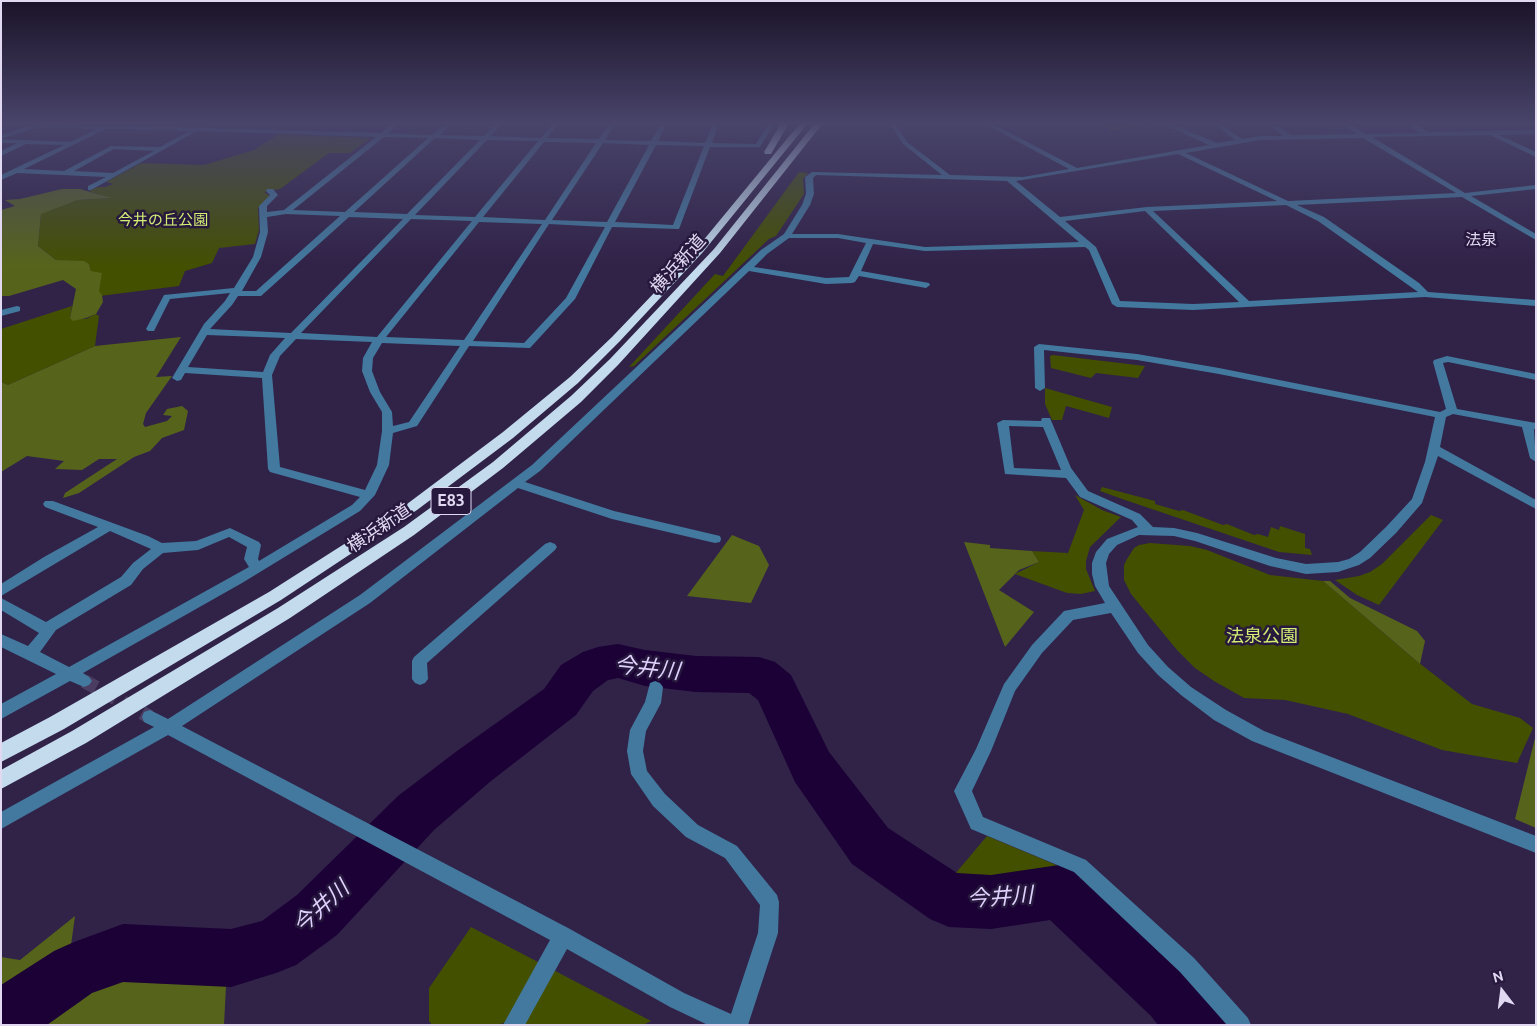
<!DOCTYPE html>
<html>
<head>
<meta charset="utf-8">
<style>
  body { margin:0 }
  #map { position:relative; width:1537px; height:1026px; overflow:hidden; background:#312248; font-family:Ubuntu,sans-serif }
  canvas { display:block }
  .frame { position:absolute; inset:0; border:2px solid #e1d9f2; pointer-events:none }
  .north { position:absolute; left:1477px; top:966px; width:50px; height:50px; -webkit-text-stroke:4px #27183d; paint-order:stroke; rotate:345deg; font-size:14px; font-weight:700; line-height:20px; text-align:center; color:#e1d9f2 }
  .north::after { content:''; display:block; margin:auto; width:18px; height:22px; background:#e1d9f2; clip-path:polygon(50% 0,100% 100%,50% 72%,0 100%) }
</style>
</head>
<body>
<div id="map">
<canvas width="1537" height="1026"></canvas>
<div class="frame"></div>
<div class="north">N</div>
</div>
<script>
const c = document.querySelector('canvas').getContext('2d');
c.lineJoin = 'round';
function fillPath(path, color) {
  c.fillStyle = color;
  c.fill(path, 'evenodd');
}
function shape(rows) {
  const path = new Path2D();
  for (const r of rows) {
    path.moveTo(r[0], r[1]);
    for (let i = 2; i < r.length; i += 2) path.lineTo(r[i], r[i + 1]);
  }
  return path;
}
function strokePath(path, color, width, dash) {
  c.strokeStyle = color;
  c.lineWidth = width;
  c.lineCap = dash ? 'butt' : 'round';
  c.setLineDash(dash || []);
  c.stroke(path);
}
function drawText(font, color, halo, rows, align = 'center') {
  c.font = font + ' Ubuntu,"Noto Sans JP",sans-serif';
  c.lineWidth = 5;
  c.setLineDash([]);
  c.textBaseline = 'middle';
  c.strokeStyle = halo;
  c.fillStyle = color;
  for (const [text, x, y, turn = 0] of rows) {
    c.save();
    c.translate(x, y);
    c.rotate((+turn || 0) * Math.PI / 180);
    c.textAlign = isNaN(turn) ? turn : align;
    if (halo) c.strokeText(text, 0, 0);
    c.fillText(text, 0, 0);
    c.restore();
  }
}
fillPath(shape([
  [1096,123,1158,123,1112,131],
  [279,134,371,138,350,153,329,153,280,189,264,192,270,196,258,208,259,230,255,244,219,248,212,263,185,271,179,286,84,298,91,271,89,264,56,260,38,246,41,213,78,200,110,198,89,191,98,187,105,187,113,184,106,182,141,163,204,165,254,150],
  [799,172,808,173,803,179,804,194,776,236,769,239,634,366,629,367,715,274,723,276],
  [72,306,70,318,86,319,96,314,99,316,95,346,8,385,1,382,1,329],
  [1053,355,1145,366,1138,378,1096,373,1091,378,1051,368,1050,356],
  [1045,388,1112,407,1109,418,1066,406,1062,420,1052,420,1045,404],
  [1102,487,1155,501,1155,504,1179,511,1183,510,1223,525,1227,524,1254,535,1258,534,1268,537,1271,527,1279,530,1280,526,1305,534,1305,548,1310,549,1312,555,1279,552,1125,500,1100,491],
  [1075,495,1102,510,1121,517,1090,547,1086,561,1086,569,1095,591,1081,594,1067,593,1015,574,1039,562,1032,551,1068,553,1084,510],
  [1431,515,1443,520,1379,605,1357,595,1335,580,1359,576,1370,572,1382,564],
  [1150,543,1190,546,1207,550,1270,575,1323,581,1414,659,1472,704,1520,718,1533,728,1517,763,1442,750,1348,714,1285,700,1244,698,1214,681,1195,668,1177,650,1131,594,1124,580,1124,565,1127,559,1134,548,1139,545],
  [987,836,1073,872,966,887,949,881],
  [471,927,651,1021,643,1025,519,1025,520,1019,496,1025,432,1025,429,1021,429,988]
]), '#435000');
fillPath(shape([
  [62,189,80,189,112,198,78,200,41,214,38,246,56,260,84,261,89,264,91,271,102,273,99,291,102,295,103,302,96,314,86,318,73,321,70,318,76,289,63,280,9,296,1,296,1,210,15,206,5,200,20,199],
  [181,337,156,377,172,376,146,413,143,424,145,427,167,421,172,416,163,415,167,409,182,406,188,411,184,430,162,438,150,451,134,457,79,493,63,498,65,493,117,459,99,459,82,470,55,469,64,461,27,456,1,472,1,382,8,385,95,346],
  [732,535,759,546,769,565,751,603,687,596],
  [964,542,990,545,990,548,1032,551,1039,562,1019,570,999,590,1034,612,1005,647],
  [1323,581,1330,581,1350,598,1417,631,1425,641,1420,664],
  [1536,734,1536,828,1515,819],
  [376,867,338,917,273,962,226,986,224,1025,1,1025,1,957,20,960,75,916,68,967,137,926,186,944,259,932,332,877]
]), '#56641b');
fillPath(shape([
  [618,644,645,650,696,656,759,657,775,662,791,675,829,752,888,828,957,873,991,875,1059,865,1078,873,1193,974,1217,1004,1226,1025,1158,1025,1151,1016,1050,920,991,929,949,927,930,919,852,864,795,782,758,700,749,693,696,692,645,686,618,678,608,680,593,691,576,715,491,781,434,830,337,935,296,965,276,973,231,987,123,982,92,993,47,1025,1,1025,1,985,54,951,74,942,123,924,231,929,262,921,297,895,398,796,457,751,544,689,561,665,583,652,598,647,618,644]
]), '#1b0136');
strokePath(shape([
  [84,681,150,717]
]), '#4b3d62', 14, [14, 8]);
fillPath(shape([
  [1,123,5,123,2,125,1,123],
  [39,123,381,133,393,123,400,123,388,133,432,135,445,123,452,123,440,135,484,136,496,123,503,123,491,136,541,138,553,123,559,123,547,138,599,139,610,123,616,123,605,140,651,141,661,123,667,123,658,141,705,143,713,123,719,123,712,143,756,144,769,123,775,123,760,147,710,147,679,229,612,227,575,299,530,348,469,346,417,426,393,433,389,465,375,495,360,511,242,583,83,673,89,677,92,681,89,685,84,687,70,681,1,719,1,704,56,674,1,647,1,634,28,646,39,633,1,610,1,598,46,622,121,577,133,563,151,549,110,531,1,596,1,584,44,557,98,527,45,507,43,504,45,501,53,501,148,536,162,543,196,541,230,528,259,542,261,545,258,559,259,561,352,505,360,497,270,472,268,469,262,378,185,373,181,380,177,381,172,378,204,324,225,301,230,293,170,299,154,331,148,331,146,329,164,295,234,288,253,257,260,232,259,206,270,195,266,191,267,189,273,189,278,195,267,206,267,212,284,210,376,137,197,131,91,190,88,190,88,186,106,177,17,173,1,180,1,175,64,145,26,144,1,156,1,151,17,143,1,143,1,139,70,142,97,129,39,127,1,139,1,135,39,123],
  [106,129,189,131,160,147,111,146,64,171,24,169,106,129],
  [384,137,428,138,345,212,293,210,384,137],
  [435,138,480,140,407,214,354,212,435,138],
  [487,140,538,141,475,217,415,215,487,140],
  [544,142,596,143,545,220,483,217,544,142],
  [603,143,649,145,607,222,552,220,603,143],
  [656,145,704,146,673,225,615,222,656,145],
  [114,149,154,151,113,173,74,171,114,149],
  [286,214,340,216,256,291,242,291,261,257,268,232,267,217,286,214],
  [349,217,403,219,291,333,210,329,232,305,238,296,261,296,349,217],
  [411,219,472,221,377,337,301,333,411,219],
  [479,222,542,224,464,340,386,337,479,222],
  [549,224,605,227,566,298,524,343,473,341,549,224],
  [207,335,285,338,270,355,263,372,188,367,207,335],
  [296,339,372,342,363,358,362,371,370,392,382,412,382,431,377,465,365,490,280,467,272,375,280,356,296,339],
  [382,343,460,346,409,422,393,426,392,412,380,392,372,371,373,358,382,343],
  [229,537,247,547,244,559,249,567,69,667,40,652,56,630,131,585,143,569,163,553,198,550,229,537],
  [889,123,895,123,907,142,950,175,1023,177,1069,169,983,123,991,123,1077,168,1209,145,1161,123,1169,123,1217,143,1235,140,1213,123,1220,123,1242,139,1260,136,1283,136,1266,123,1273,123,1291,135,1357,134,1340,123,1348,123,1366,134,1420,133,1405,123,1413,123,1429,132,1536,130,1536,134,1499,135,1536,152,1536,157,1490,135,1372,137,1465,193,1536,185,1536,189,1471,196,1536,234,1536,240,1462,197,1297,205,1324,217,1419,283,1428,292,1536,300,1536,306,1425,297,1193,310,1117,307,1112,304,1089,250,1085,247,925,251,873,244,861,271,929,283,930,285,926,288,859,276,855,282,852,283,826,284,749,271,540,471,525,482,614,511,720,536,721,539,720,542,715,543,612,519,518,488,370,603,182,726,570,929,684,993,731,1014,758,933,760,905,725,858,686,837,653,806,631,774,627,751,630,730,645,702,650,683,655,681,660,683,663,687,661,703,646,731,643,751,647,771,665,794,698,825,737,846,777,895,779,902,778,933,748,1025,708,1025,670,1007,567,949,525,1025,503,1025,550,940,168,735,1,829,1,812,154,727,144,722,142,717,144,712,150,710,168,719,360,595,532,465,761,250,784,234,802,205,806,194,805,177,812,172,942,175,903,144,889,123],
  [1363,138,1456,193,1288,201,1186,153,1260,140,1363,138],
  [1178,154,1277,201,1147,207,1060,217,1016,181,1178,154],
  [816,175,1007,181,1079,242,925,247,838,234,792,234,810,205,814,194,813,178,816,175],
  [1286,205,1318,221,1418,292,1249,301,1153,211,1286,205],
  [1145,211,1239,302,1193,304,1120,301,1096,247,1065,221,1145,211],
  [789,238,838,238,866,243,849,277,826,278,754,267,767,254,789,238],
  [17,306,20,307,20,311,1,316,1,310,17,306],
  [1039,344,1137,354,1219,368,1440,412,1446,409,1433,362,1434,360,1447,356,1536,374,1536,380,1448,362,1443,363,1457,409,1536,423,1536,429,1534,429,1536,462,1530,458,1522,427,1453,414,1446,417,1440,447,1536,500,1536,509,1438,456,1422,503,1396,533,1370,558,1359,565,1338,572,1306,574,1270,566,1195,541,1174,536,1139,535,1117,545,1109,554,1106,563,1109,586,1148,645,1168,667,1191,687,1226,710,1264,731,1536,836,1536,853,1252,741,1214,720,1181,695,1158,675,1138,653,1111,613,1073,620,1042,653,1015,691,991,751,972,791,983,817,1086,860,1194,958,1248,1018,1251,1025,1227,1025,1180,972,1074,872,971,829,954,791,976,749,1004,684,1032,645,1064,611,1105,603,1095,586,1092,574,1092,563,1096,552,1107,539,1138,527,1132,520,1080,497,1066,478,1005,474,997,423,1003,420,1041,421,1042,418,1050,418,1071,468,1088,491,1140,514,1153,527,1174,528,1197,533,1276,558,1306,564,1338,562,1349,559,1360,552,1386,527,1412,499,1425,462,1435,417,1219,374,1137,360,1044,350,1045,388,1040,391,1035,388,1034,347,1039,344],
  [1009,426,1043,427,1061,470,1014,468,1009,426],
  [550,542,555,544,557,547,555,550,427,663,428,679,425,683,420,685,415,683,412,679,412,661,414,657,545,544,550,542]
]), '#43799e');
fillPath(shape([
  [781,123,789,123,771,154,765,154,764,152,781,123],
  [800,123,808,123,703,252,620,341,578,383,513,438,417,510,281,600,64,729,1,762,1,743,50,717,269,592,407,504,503,432,570,377,612,337,697,248,800,123],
  [815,123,823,123,720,253,618,365,581,402,503,468,414,535,290,618,86,743,1,789,1,770,72,731,278,608,404,527,493,462,571,396,610,359,714,249,815,123]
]), '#c3dbed');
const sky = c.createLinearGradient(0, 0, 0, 267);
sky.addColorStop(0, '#1b1328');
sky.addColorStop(0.46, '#48446a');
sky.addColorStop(1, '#48446a00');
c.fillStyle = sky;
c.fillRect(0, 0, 1537, 267);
drawText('15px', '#d3ee74', '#27183d', [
  ["今井の丘公園",163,220]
]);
drawText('16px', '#e1d9f2', '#27183d', [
  ["法泉",1481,240]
]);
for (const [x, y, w] of [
  [451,501,40]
]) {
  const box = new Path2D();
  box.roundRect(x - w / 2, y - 13.5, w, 27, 4);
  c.fillStyle = '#27183d';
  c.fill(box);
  strokePath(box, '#e1d9f2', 1);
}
drawText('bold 16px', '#e1d9f2', null, [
  ["E83",451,501]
]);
drawText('18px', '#e1d9f2', '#27183d', [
  ["横浜新道",678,264,-48],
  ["横浜新道",379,528,-34]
]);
drawText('18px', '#d3ee74', '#27183d', [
  ["法泉公園",1262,636]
]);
drawText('italic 22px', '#dfd1fd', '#27183d', [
  ["今井川",647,668,6],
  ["今井川",1000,897,-4],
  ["今井川",321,907,-42]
]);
</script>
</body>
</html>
